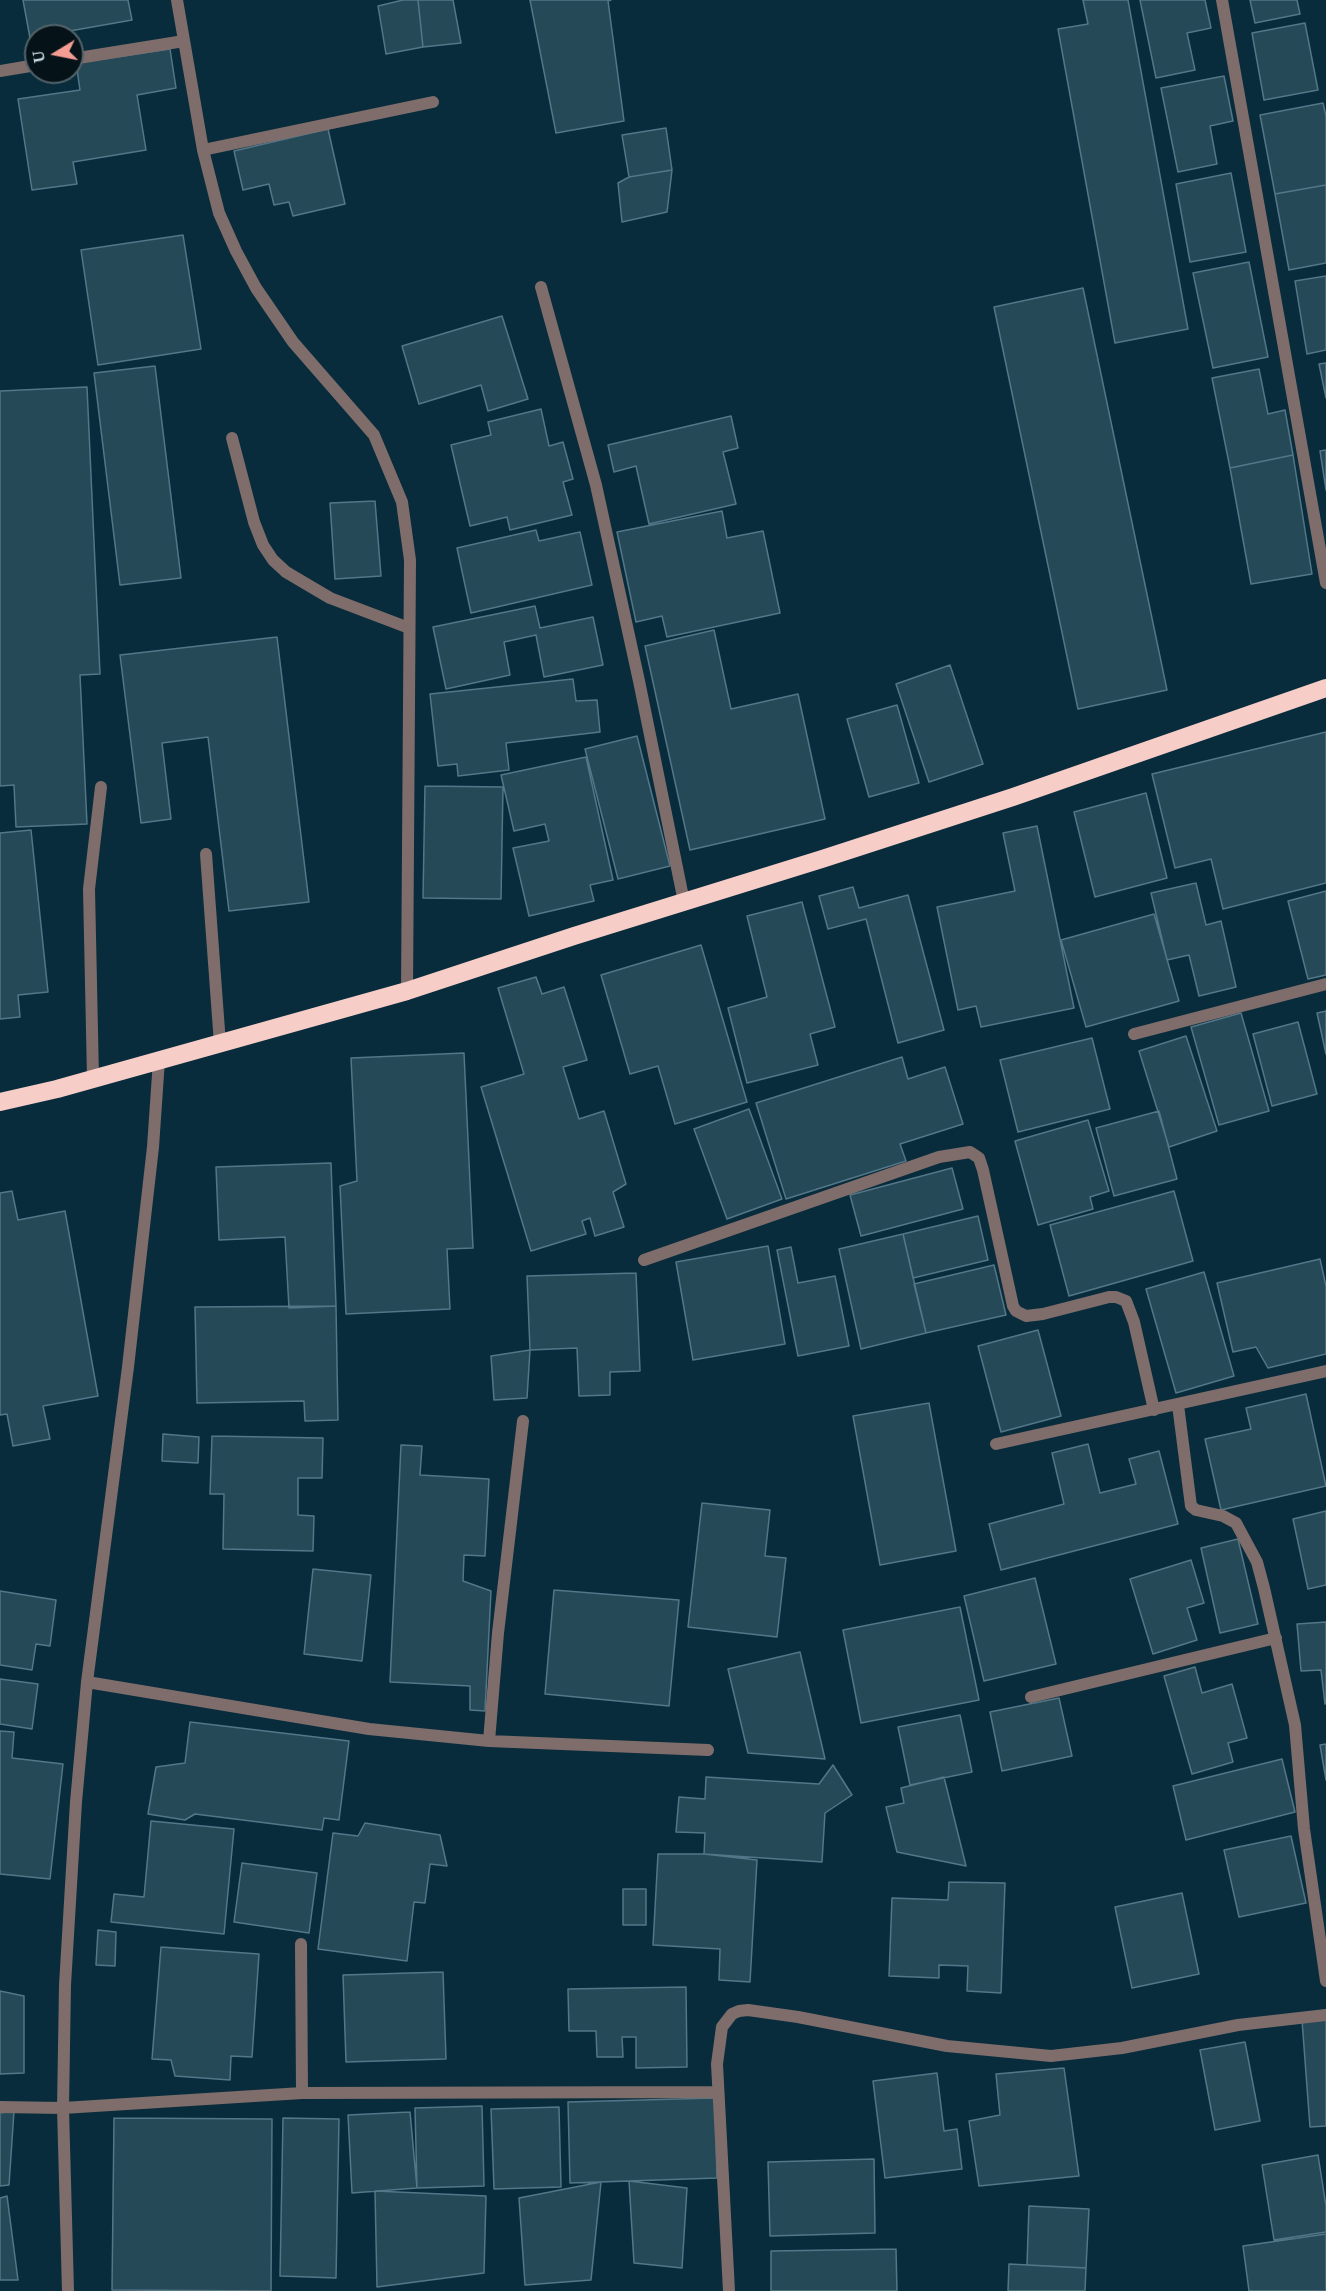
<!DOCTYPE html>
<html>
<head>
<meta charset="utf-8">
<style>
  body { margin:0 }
  #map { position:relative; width:1326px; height:2291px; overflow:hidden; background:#082c3b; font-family:"PT Serif",serif }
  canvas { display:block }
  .north { position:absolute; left:24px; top:24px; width:60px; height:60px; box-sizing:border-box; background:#051319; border:2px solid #53636a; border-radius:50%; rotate:260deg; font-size:16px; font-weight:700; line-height:24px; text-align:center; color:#c7dae3 }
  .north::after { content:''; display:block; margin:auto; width:21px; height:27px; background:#f59c93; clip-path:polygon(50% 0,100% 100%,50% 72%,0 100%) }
</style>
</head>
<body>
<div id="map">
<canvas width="1326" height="2291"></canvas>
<div class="north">U</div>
</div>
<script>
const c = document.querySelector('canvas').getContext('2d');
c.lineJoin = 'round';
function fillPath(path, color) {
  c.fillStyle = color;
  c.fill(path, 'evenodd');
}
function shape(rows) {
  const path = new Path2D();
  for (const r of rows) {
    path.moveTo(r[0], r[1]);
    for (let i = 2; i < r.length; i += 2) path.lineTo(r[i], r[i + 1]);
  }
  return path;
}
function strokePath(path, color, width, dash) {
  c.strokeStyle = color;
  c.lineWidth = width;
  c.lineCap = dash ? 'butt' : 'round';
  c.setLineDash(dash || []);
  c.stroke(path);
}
const building = shape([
  [23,0,128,0,132,20,30,38,23,0],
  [403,0,418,0,423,47,386,54,378,6,403,0],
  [418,0,453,0,461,43,423,47,418,0],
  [530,0,611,0,608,1,624,121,556,133,530,0],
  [1083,0,1128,0,1188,329,1115,343,1058,29,1088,24,1083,0],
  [1140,0,1205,0,1211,28,1187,33,1195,70,1156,78,1140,0],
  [1250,0,1297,0,1300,14,1255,23,1250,0],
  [1305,23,1318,90,1264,100,1252,33,1305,23],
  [170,49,176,88,137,95,146,150,73,162,77,184,32,190,18,99,80,90,76,63,170,49],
  [1224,76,1233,121,1210,126,1217,164,1178,172,1161,88,1224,76],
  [1323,103,1326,116,1326,185,1275,194,1260,115,1323,103],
  [666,128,672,170,629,177,622,135,666,128],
  [328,129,345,204,293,216,289,202,274,205,269,184,243,190,234,151,328,129],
  [672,170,667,212,622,222,618,183,629,177,672,170],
  [1231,173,1246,252,1190,262,1176,184,1231,173],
  [1326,185,1326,263,1289,270,1275,194,1326,185],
  [183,235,201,349,98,365,81,250,183,235],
  [1249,262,1268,357,1213,368,1193,273,1249,262],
  [1326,276,1326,350,1307,354,1295,281,1326,276],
  [1083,288,1167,690,1078,709,994,307,1083,288],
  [502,316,528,399,488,411,481,385,419,404,402,346,502,316],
  [1326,363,1326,398,1319,364,1326,363],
  [155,366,181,578,120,585,94,373,155,366],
  [1259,369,1268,414,1285,410,1293,455,1230,468,1212,378,1259,369],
  [87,387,100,674,80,675,87,824,16,827,14,785,0,786,0,391,87,387],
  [541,409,549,446,563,442,573,479,563,482,572,515,510,530,507,517,470,526,451,445,491,435,488,422,541,409],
  [731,416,738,448,723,452,736,504,649,524,636,466,614,472,608,445,731,416],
  [1326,450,1326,490,1320,451,1326,450],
  [1293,455,1312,574,1251,584,1230,468,1293,455],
  [375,501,381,576,335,579,330,503,375,501],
  [722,511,727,538,763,531,780,613,667,637,662,616,636,622,617,532,722,511],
  [536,530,539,541,580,532,592,585,471,613,457,548,536,530],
  [535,606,540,628,593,617,603,665,544,677,536,635,504,642,510,675,446,689,433,627,535,606],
  [714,630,731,709,798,694,825,819,690,850,645,646,714,630],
  [277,637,309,902,229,911,208,737,162,743,171,819,141,823,120,655,277,637],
  [950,665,983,764,929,782,896,684,950,665],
  [573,679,576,701,597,700,600,732,506,743,509,770,458,776,457,764,438,766,430,694,573,679],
  [897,705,919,783,869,797,847,719,897,705],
  [1326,732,1326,883,1223,909,1211,859,1175,868,1152,774,1326,732],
  [637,736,670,866,618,879,585,749,637,736],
  [586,757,613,880,590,885,594,901,529,916,513,848,549,841,545,824,514,831,501,775,586,757],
  [425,786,503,787,501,899,423,898,425,786],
  [1146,793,1167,878,1095,897,1074,812,1146,793],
  [1037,826,1074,1008,981,1027,976,1006,958,1010,937,907,1015,891,1003,833,1037,826],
  [31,830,48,992,18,995,20,1017,0,1019,0,833,31,830],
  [1196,883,1206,925,1221,921,1236,987,1199,996,1189,955,1167,960,1151,893,1196,883],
  [853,887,859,908,908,895,944,1030,898,1043,866,919,828,929,819,896,853,887],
  [1326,891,1326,975,1308,979,1288,901,1326,891],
  [802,902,835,1027,810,1034,818,1065,747,1083,728,1008,767,997,747,916,802,902],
  [1154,914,1179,1001,1086,1027,1061,940,1154,914],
  [701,945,747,1102,675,1124,658,1066,630,1074,601,975,701,945],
  [536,977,542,994,564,987,587,1060,563,1067,579,1119,604,1111,626,1184,613,1192,624,1227,595,1236,590,1218,582,1221,586,1234,531,1251,481,1087,524,1074,498,988,536,977],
  [1326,1011,1326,1054,1317,1013,1326,1011],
  [1241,1013,1269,1111,1219,1125,1191,1027,1241,1013],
  [1298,1022,1317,1094,1272,1106,1253,1034,1298,1022],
  [1186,1036,1217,1131,1169,1147,1139,1051,1186,1036],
  [1092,1038,1110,1109,1018,1132,1000,1060,1092,1038],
  [464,1053,473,1248,447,1249,450,1309,346,1314,340,1186,357,1181,351,1058,464,1053],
  [902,1057,908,1079,945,1067,963,1124,900,1144,906,1161,786,1199,756,1103,902,1057],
  [749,1109,782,1199,727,1219,694,1129,749,1109],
  [1159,1111,1177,1179,1114,1196,1096,1128,1159,1111],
  [1088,1120,1109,1191,1090,1197,1093,1209,1038,1225,1015,1141,1088,1120],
  [331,1163,336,1306,289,1308,285,1237,219,1240,216,1167,331,1163],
  [952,1168,963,1209,861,1236,850,1195,952,1168],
  [12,1191,18,1220,65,1211,98,1396,43,1406,50,1439,13,1446,7,1414,0,1415,0,1193,12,1191],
  [1174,1191,1193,1261,1069,1296,1050,1225,1174,1191],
  [978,1216,988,1260,913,1278,903,1234,978,1216],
  [903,1234,926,1333,861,1349,839,1249,903,1234],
  [768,1246,785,1344,693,1360,676,1262,768,1246],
  [791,1247,798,1283,835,1276,849,1346,798,1356,777,1250,791,1247],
  [1320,1259,1326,1286,1326,1354,1268,1368,1256,1347,1233,1352,1217,1283,1320,1259],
  [994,1265,1006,1315,926,1333,914,1284,994,1265],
  [1204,1272,1234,1376,1176,1393,1146,1289,1204,1272],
  [636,1273,640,1371,610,1372,610,1395,579,1396,577,1348,530,1350,527,1276,636,1273],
  [336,1306,338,1420,305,1421,304,1401,197,1403,195,1307,336,1306],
  [1038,1330,1061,1416,1001,1432,978,1346,1038,1330],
  [530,1350,527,1398,494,1400,491,1356,530,1350],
  [1306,1394,1326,1486,1221,1510,1205,1439,1251,1429,1246,1408,1306,1394],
  [929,1403,956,1551,880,1565,853,1416,929,1403],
  [163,1434,199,1437,198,1463,162,1461,163,1434],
  [212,1436,323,1438,322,1478,298,1478,298,1515,314,1516,313,1551,223,1549,224,1494,210,1494,212,1436],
  [1088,1444,1100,1493,1136,1484,1129,1459,1159,1451,1178,1524,1001,1570,989,1524,1064,1504,1052,1453,1088,1444],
  [401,1445,422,1446,420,1475,489,1479,485,1556,464,1555,463,1581,491,1591,485,1711,470,1710,470,1686,390,1682,401,1445],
  [702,1503,770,1510,765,1556,786,1558,777,1637,688,1627,702,1503],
  [1326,1511,1326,1585,1308,1589,1293,1519,1326,1511],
  [1238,1539,1258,1624,1220,1633,1201,1548,1238,1539],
  [1191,1560,1204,1603,1187,1608,1197,1640,1153,1654,1130,1579,1191,1560],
  [313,1569,371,1575,362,1661,304,1654,313,1569],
  [1035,1578,1056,1664,984,1681,964,1596,1035,1578],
  [554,1590,679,1600,669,1706,545,1694,554,1590],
  [0,1591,56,1600,50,1646,36,1644,32,1670,0,1665,0,1591],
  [960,1607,979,1700,861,1723,843,1630,960,1607],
  [1326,1622,1326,1704,1325,1704,1321,1670,1301,1671,1297,1624,1326,1622],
  [800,1652,825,1759,748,1753,728,1669,800,1652],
  [1195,1667,1202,1693,1232,1684,1247,1738,1228,1743,1233,1762,1192,1774,1164,1676,1195,1667],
  [0,1679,38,1684,32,1729,0,1724,0,1679],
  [1059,1698,1072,1756,1002,1771,990,1712,1059,1698],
  [960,1715,972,1772,910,1785,898,1727,960,1715],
  [190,1722,349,1741,339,1820,324,1818,322,1830,195,1814,185,1820,148,1814,156,1767,185,1763,190,1722],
  [0,1731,14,1732,12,1758,63,1764,50,1879,0,1874,0,1731],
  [1326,1744,1326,1780,1320,1745,1326,1744],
  [1282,1759,1295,1812,1186,1840,1173,1786,1282,1759],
  [833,1765,852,1795,825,1813,822,1862,704,1854,705,1833,676,1832,679,1797,705,1799,706,1777,819,1784,833,1765],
  [944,1777,966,1866,897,1852,886,1807,904,1803,901,1788,944,1777],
  [151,1821,234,1829,224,1934,111,1922,114,1894,144,1897,151,1821],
  [365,1823,440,1835,447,1866,430,1864,425,1903,414,1902,407,1961,318,1949,333,1833,358,1836,365,1823],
  [1291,1836,1306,1903,1239,1917,1224,1850,1291,1836],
  [658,1854,704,1854,757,1860,750,1982,719,1980,720,1949,653,1945,658,1854],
  [242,1863,317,1873,309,1933,234,1922,242,1863],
  [949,1882,1005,1883,1001,1993,967,1991,968,1966,939,1965,939,1978,889,1976,892,1898,948,1900,949,1882],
  [623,1889,646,1889,646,1925,623,1925,623,1889],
  [1182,1893,1199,1974,1132,1988,1115,1907,1182,1893],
  [98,1930,116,1932,115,1966,96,1965,98,1930],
  [161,1947,259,1954,252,2057,231,2056,230,2080,175,2076,171,2060,152,2059,161,1947],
  [443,1972,446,2059,346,2062,343,1975,443,1972],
  [686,1987,687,2067,636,2068,636,2037,622,2037,623,2057,597,2057,596,2031,569,2031,568,1989,686,1987],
  [0,1991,24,1996,24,2073,0,2074,0,1991],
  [1326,2019,1326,2126,1310,2127,1302,2020,1326,2019],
  [1245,2042,1260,2121,1215,2130,1200,2050,1245,2042],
  [1064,2068,1079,2176,979,2186,969,2121,1000,2115,996,2074,1064,2068],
  [937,2073,944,2131,957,2129,962,2169,885,2178,873,2081,937,2073],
  [715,2098,717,2178,570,2183,568,2102,715,2098],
  [482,2106,484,2186,417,2188,415,2108,482,2106],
  [559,2107,561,2187,494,2189,491,2109,559,2107],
  [14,2111,9,2185,0,2186,0,2113,14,2111],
  [410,2112,417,2188,352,2193,348,2115,410,2112],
  [114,2118,272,2119,271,2291,112,2290,114,2118],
  [283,2118,339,2119,336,2278,280,2276,283,2118],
  [1318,2155,1326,2206,1326,2232,1274,2240,1262,2165,1318,2155],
  [874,2159,875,2233,770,2236,768,2162,874,2159],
  [629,2181,687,2188,682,2268,634,2263,629,2181],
  [601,2182,591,2280,525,2285,519,2198,601,2182],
  [375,2191,486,2196,484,2273,377,2287,375,2191],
  [7,2196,18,2280,0,2280,0,2198,7,2196],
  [1029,2206,1089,2209,1086,2268,1027,2265,1029,2206],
  [1326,2234,1326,2291,1249,2291,1243,2246,1326,2234],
  [896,2249,897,2291,771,2291,771,2251,896,2249],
  [1009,2264,1086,2268,1085,2291,1008,2291,1009,2264]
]);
fillPath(building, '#264958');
strokePath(building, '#547788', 1.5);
strokePath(shape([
  [232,438,254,522,263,545,273,560,286,572,330,598,409,628],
  [206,854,220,1044],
  [93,1078,89,889,101,787]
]), '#7e6d6b', 12);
strokePath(shape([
  [177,0,203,150,219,213,236,251,256,288,293,342,374,435,402,502,410,560,407,991],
  [1222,0,1326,583],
  [72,59,184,41],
  [0,71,36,65],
  [203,150,433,102],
  [541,287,596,485,639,681,684,902],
  [1134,1034,1326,984],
  [644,1260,939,1157,970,1152,979,1158,983,1170,1013,1306,1016,1311,1026,1316,1043,1314,1109,1297,1116,1297,1126,1301,1134,1322,1154,1410],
  [1178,1405,1191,1506,1196,1510,1223,1516,1236,1523,1257,1562,1264,1588,1295,1725,1304,1829,1326,1981],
  [996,1444,1326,1371],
  [87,1682,369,1729,489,1741,708,1750],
  [1031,1697,1276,1638],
  [489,1741,498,1633,523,1421],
  [301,1944,302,2093],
  [0,2107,63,2108,302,2093,718,2092],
  [68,2291,63,2108,65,1985,76,1802,87,1682,128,1367,153,1147,159,1060],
  [729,2291,717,2064,722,2027,732,2014,739,2011,748,2010,798,2017,947,2046,1051,2056,1122,2048,1238,2025,1326,2015]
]), '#7e6d6b', 12);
strokePath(shape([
  [0,1102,57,1089,407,991,574,936,822,859,1013,797,1326,688]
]), '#f7cdc8', 18);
</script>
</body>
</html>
